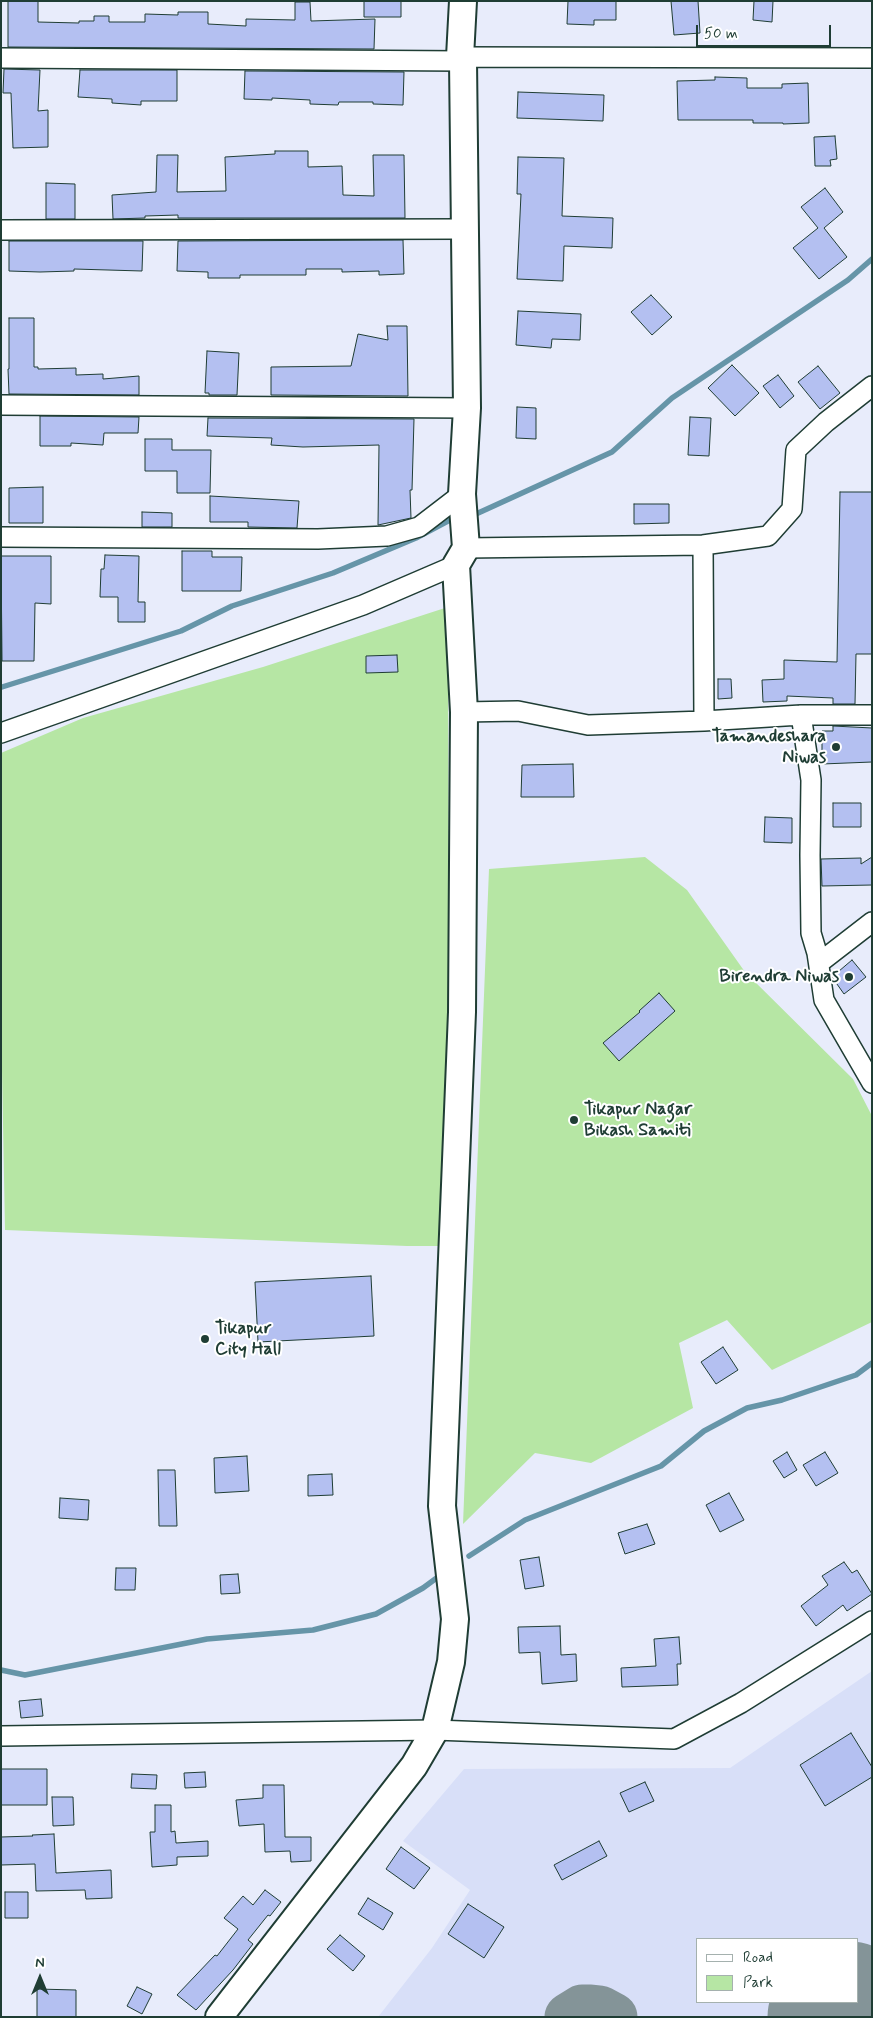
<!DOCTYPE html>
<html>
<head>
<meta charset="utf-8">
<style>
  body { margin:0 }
  #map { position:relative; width:873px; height:2018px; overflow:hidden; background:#e8ecfb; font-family:Mynerve,sans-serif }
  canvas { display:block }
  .frame { position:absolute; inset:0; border:2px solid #1f3d34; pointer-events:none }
  .legend { position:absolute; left:696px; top:1938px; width:162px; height:65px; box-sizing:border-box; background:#fff; border:1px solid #a5b1ae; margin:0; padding:6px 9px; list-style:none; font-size:15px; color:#1f3d34 }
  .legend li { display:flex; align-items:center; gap:10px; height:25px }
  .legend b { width:25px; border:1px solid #a5b1ae }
  .north { position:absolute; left:15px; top:1953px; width:50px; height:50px; -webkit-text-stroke:4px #fff; paint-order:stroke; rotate:0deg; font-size:14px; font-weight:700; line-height:20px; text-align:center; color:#1f3d34 }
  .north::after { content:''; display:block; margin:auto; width:18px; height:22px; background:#1f3d34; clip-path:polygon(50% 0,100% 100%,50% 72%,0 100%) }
  .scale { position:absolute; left:696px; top:25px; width:135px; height:22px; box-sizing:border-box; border:2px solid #1f3d34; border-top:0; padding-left:6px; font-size:15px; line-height:18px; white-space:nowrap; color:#1f3d34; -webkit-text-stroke:4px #fff; paint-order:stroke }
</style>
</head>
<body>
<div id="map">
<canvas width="873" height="2018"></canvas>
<div class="frame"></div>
<ul class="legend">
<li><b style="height:6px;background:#fff"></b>Road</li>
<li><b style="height:14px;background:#b6e6a4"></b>Park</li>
</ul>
<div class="north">N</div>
<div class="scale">50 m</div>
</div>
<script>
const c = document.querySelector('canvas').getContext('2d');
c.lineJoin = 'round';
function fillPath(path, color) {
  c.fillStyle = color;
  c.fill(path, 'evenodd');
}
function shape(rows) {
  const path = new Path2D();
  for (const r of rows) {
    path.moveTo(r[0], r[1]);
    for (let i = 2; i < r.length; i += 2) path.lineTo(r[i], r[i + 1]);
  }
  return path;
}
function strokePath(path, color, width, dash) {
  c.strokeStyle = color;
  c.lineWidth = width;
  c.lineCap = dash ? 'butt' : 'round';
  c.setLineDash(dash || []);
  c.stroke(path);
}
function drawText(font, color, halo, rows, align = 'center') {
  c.font = font + ' Mynerve,sans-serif';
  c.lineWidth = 4;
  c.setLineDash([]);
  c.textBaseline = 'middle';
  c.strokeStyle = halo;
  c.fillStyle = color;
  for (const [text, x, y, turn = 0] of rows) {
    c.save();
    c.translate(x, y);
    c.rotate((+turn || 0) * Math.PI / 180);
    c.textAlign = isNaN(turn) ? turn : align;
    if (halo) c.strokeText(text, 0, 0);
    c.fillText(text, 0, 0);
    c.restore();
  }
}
fillPath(shape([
  [872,1671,872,2017,378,2017,432,1948,470,1890,403,1841,464,1769,730,1768],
  [697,1939,857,1939,857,2002,697,2002]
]), '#d8dff8');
fillPath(shape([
  [448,607,449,1080,444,1246,407,1246,5,1230,1,1017,1,753,83,718,263,667],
  [645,857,687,890,745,972,853,1079,872,1116,872,1322,772,1370,727,1320,679,1343,693,1408,591,1463,535,1453,463,1524,489,869]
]), '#b6e6a4');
strokePath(shape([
  [476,514,612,452,672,398,848,280,872,259],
  [2,687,181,631,232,606,333,573,416,538,448,521],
  [469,1556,525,1520,661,1466,704,1431,747,1408,782,1400,856,1375,872,1363],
  [1,1670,25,1675,207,1639,313,1630,376,1614,423,1588,442,1574]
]), '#6695a8', 5.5);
strokePath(shape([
  [569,2017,582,2009,591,2009,600,2010,613,2017]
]), '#849498', 49);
strokePath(shape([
  [828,2017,850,2002]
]), '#849498', 121);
const building = shape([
  [8,1,38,1,38,22,79,23,79,21,94,21,94,16,109,16,109,22,145,22,145,14,178,15,178,12,208,12,208,24,246,26,246,19,295,20,295,2,310,2,311,21,375,19,374,49,8,47,8,1],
  [364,1,401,1,401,17,364,17,364,1],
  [568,1,616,1,616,20,594,20,594,25,567,24,568,1],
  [671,1,698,1,700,33,674,35,671,1],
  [754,1,773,1,772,22,753,20,754,1],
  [4,69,40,70,38,111,48,110,48,147,13,148,11,93,3,93,4,69],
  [80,70,177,70,177,101,141,101,141,105,112,103,112,99,78,97,80,70],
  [245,71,404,72,403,105,373,104,373,102,339,102,338,105,310,104,310,100,272,98,272,100,244,99,245,71],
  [715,77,747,78,747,88,782,88,782,84,808,83,809,123,783,124,783,123,753,123,753,120,678,120,677,81,715,80,715,77],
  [518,92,604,95,603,121,517,118,518,92],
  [835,136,837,159,830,160,831,166,815,166,814,137,835,136],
  [275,151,308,151,308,167,342,166,343,195,374,196,373,155,404,155,405,218,178,218,178,215,145,216,145,218,113,219,112,195,156,192,157,155,178,155,177,192,226,191,225,157,275,154,275,151],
  [518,157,564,158,562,216,613,218,612,248,564,246,563,281,517,279,521,194,517,194,518,157],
  [46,183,75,184,75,219,46,219,46,183],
  [825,188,843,212,824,228,847,257,819,279,793,248,818,228,801,207,825,188],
  [403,240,404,274,379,275,379,271,342,272,342,269,306,269,306,275,240,275,240,278,208,278,208,272,177,271,178,241,403,240],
  [9,241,143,241,142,271,74,269,74,271,40,272,9,271,9,241],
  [651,295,672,317,652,335,631,312,651,295],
  [518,311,581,314,580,340,552,339,551,348,516,345,518,311],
  [9,318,34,318,34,367,38,367,38,369,76,368,76,375,103,374,103,379,139,376,139,395,9,394,8,369,9,369,9,318],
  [387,326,407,326,408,396,271,395,271,367,351,366,358,334,388,340,387,326],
  [207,351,239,353,237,395,209,395,209,393,205,393,207,351],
  [732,365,759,393,735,416,708,388,732,365],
  [818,366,840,393,820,409,798,382,818,366],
  [778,375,794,396,780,408,763,386,778,375],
  [517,407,536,408,536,439,516,438,517,407],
  [40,416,139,417,138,433,104,433,103,445,71,443,71,446,40,446,40,416],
  [690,417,711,418,709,456,688,455,690,417],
  [208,418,414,419,412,490,410,490,411,518,378,525,379,445,303,447,271,445,272,438,207,436,208,418],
  [145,439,172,439,172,450,211,450,210,493,177,493,177,471,145,471,145,439],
  [43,487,43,523,9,523,9,488,43,487],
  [840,492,872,492,872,654,856,654,855,704,833,704,833,698,787,696,787,701,763,702,762,680,784,679,784,660,837,662,840,492],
  [210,496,299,501,297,528,248,527,248,522,210,522,210,496],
  [634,504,669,504,669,523,634,524,634,504],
  [142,512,172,513,172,527,142,527,142,512],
  [182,551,212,551,212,557,242,557,241,591,182,591,182,551],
  [105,555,139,556,138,602,145,602,145,622,118,622,118,597,100,597,101,569,104,569,105,555],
  [1,556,51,556,51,604,35,603,34,661,2,661,1,556],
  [397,655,398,672,366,673,366,656,397,655],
  [718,679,731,679,732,698,718,699,718,679],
  [833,726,872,728,872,762,822,764,822,731,833,731,833,726],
  [573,764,574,797,521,797,522,765,573,764],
  [833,803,861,803,861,827,833,827,833,803],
  [765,817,792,818,792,843,764,842,765,817],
  [872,857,872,885,822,886,821,859,861,858,861,864,872,857],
  [852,960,866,977,844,994,832,977,852,960],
  [659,993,675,1011,619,1061,603,1043,640,1012,639,1011,659,993],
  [371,1276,374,1336,258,1342,255,1282,371,1276],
  [723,1347,738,1370,716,1384,701,1362,723,1347],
  [787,1452,797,1470,784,1478,773,1461,787,1452],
  [825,1452,838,1473,816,1486,803,1465,825,1452],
  [247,1456,249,1491,215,1493,214,1458,247,1456],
  [158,1470,175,1470,177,1526,159,1526,158,1470],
  [332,1474,333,1495,308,1496,308,1475,332,1474],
  [729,1493,744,1520,720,1532,706,1505,729,1493],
  [60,1498,89,1500,88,1520,59,1518,60,1498],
  [647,1524,655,1544,625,1554,618,1533,647,1524],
  [539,1557,544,1586,525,1589,520,1560,539,1557],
  [844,1562,852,1573,857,1570,872,1594,847,1611,843,1605,816,1626,801,1606,828,1585,822,1576,844,1562],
  [116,1568,136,1568,135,1590,115,1590,116,1568],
  [238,1574,240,1593,221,1594,220,1575,238,1574],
  [560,1626,561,1655,576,1654,577,1681,542,1684,540,1652,519,1653,518,1627,560,1626],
  [679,1637,681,1664,677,1664,678,1685,622,1687,621,1668,656,1666,654,1639,679,1637],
  [41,1699,43,1716,21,1718,19,1701,41,1699],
  [851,1733,872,1767,872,1777,825,1806,800,1765,851,1733],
  [1,1769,47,1769,47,1805,1,1805,1,1769],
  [205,1772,206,1787,185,1788,184,1773,205,1772],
  [132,1774,157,1775,156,1789,131,1788,132,1774],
  [645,1782,654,1801,629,1812,620,1793,645,1782],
  [263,1785,284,1785,285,1837,311,1837,311,1861,291,1862,290,1851,265,1852,264,1824,239,1826,236,1800,263,1798,263,1785],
  [52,1797,73,1797,74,1825,53,1826,52,1797],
  [155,1805,171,1805,171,1832,175,1831,176,1843,208,1841,208,1856,177,1857,177,1865,152,1867,150,1832,155,1832,155,1805],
  [54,1834,56,1873,111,1870,112,1898,86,1899,85,1890,36,1891,35,1864,1,1865,1,1837,33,1836,32,1835,54,1834],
  [599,1841,607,1856,562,1880,554,1865,599,1841],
  [401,1847,430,1868,414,1889,386,1869,401,1847],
  [265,1890,281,1902,270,1916,268,1915,248,1940,253,1944,233,1970,196,2010,177,1995,215,1955,217,1956,238,1929,224,1918,243,1896,253,1905,265,1890],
  [5,1892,28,1892,28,1918,5,1918,5,1892],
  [368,1898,393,1913,383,1930,358,1914,368,1898],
  [468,1904,504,1927,484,1958,448,1934,468,1904],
  [340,1935,365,1956,353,1971,327,1949,340,1935],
  [137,1987,152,1994,142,2014,127,2006,137,1987],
  [37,1989,76,1990,76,2017,37,2017,37,1989]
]);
fillPath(building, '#b4c0f1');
strokePath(building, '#1f3d34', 1);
const street = shape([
  [460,57,872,58],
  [1,58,463,61],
  [1,230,464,229],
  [1,405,467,408],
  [1,537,318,539,387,536,419,527,462,494],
  [703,545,704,721],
  [466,548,703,545,768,536,792,509,796,450,826,422,872,386],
  [464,712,518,711,588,725,704,721,801,715,872,715],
  [801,715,811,780,810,855,811,933,817,953,824,1000,872,1083],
  [1,733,363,605,456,565],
  [819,963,872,922],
  [1,1736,435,1730,674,1739,741,1703,872,1621]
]);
const secondary = shape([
  [219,2017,414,1766,435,1730,451,1662,455,1619,442,1506,462,1012,464,712,456,565,466,548,462,494,467,408,463,61,460,57,463,1]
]);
strokePath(street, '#1f3d34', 22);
strokePath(secondary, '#1f3d34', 30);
strokePath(street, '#fff', 19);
strokePath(secondary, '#fff', 26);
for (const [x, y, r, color] of [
  [836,747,5,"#1f3d34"],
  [849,977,5,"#1f3d34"],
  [574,1120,5,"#1f3d34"],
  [205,1339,5,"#1f3d34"]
]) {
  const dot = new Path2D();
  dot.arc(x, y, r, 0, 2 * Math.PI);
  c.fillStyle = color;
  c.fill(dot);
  strokePath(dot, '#fff', 2);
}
drawText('bold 18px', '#1f3d34', '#fff', [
  ["Tamandeshara",826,737],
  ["Niwas",826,758],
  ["Birendra Niwas",839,977],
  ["Tikapur Nagar",584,1110,"left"],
  ["Bikash Samiti",584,1131,"left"],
  ["Tikapur",215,1329,"left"],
  ["City Hall",215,1350,"left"]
], 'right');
</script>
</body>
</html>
